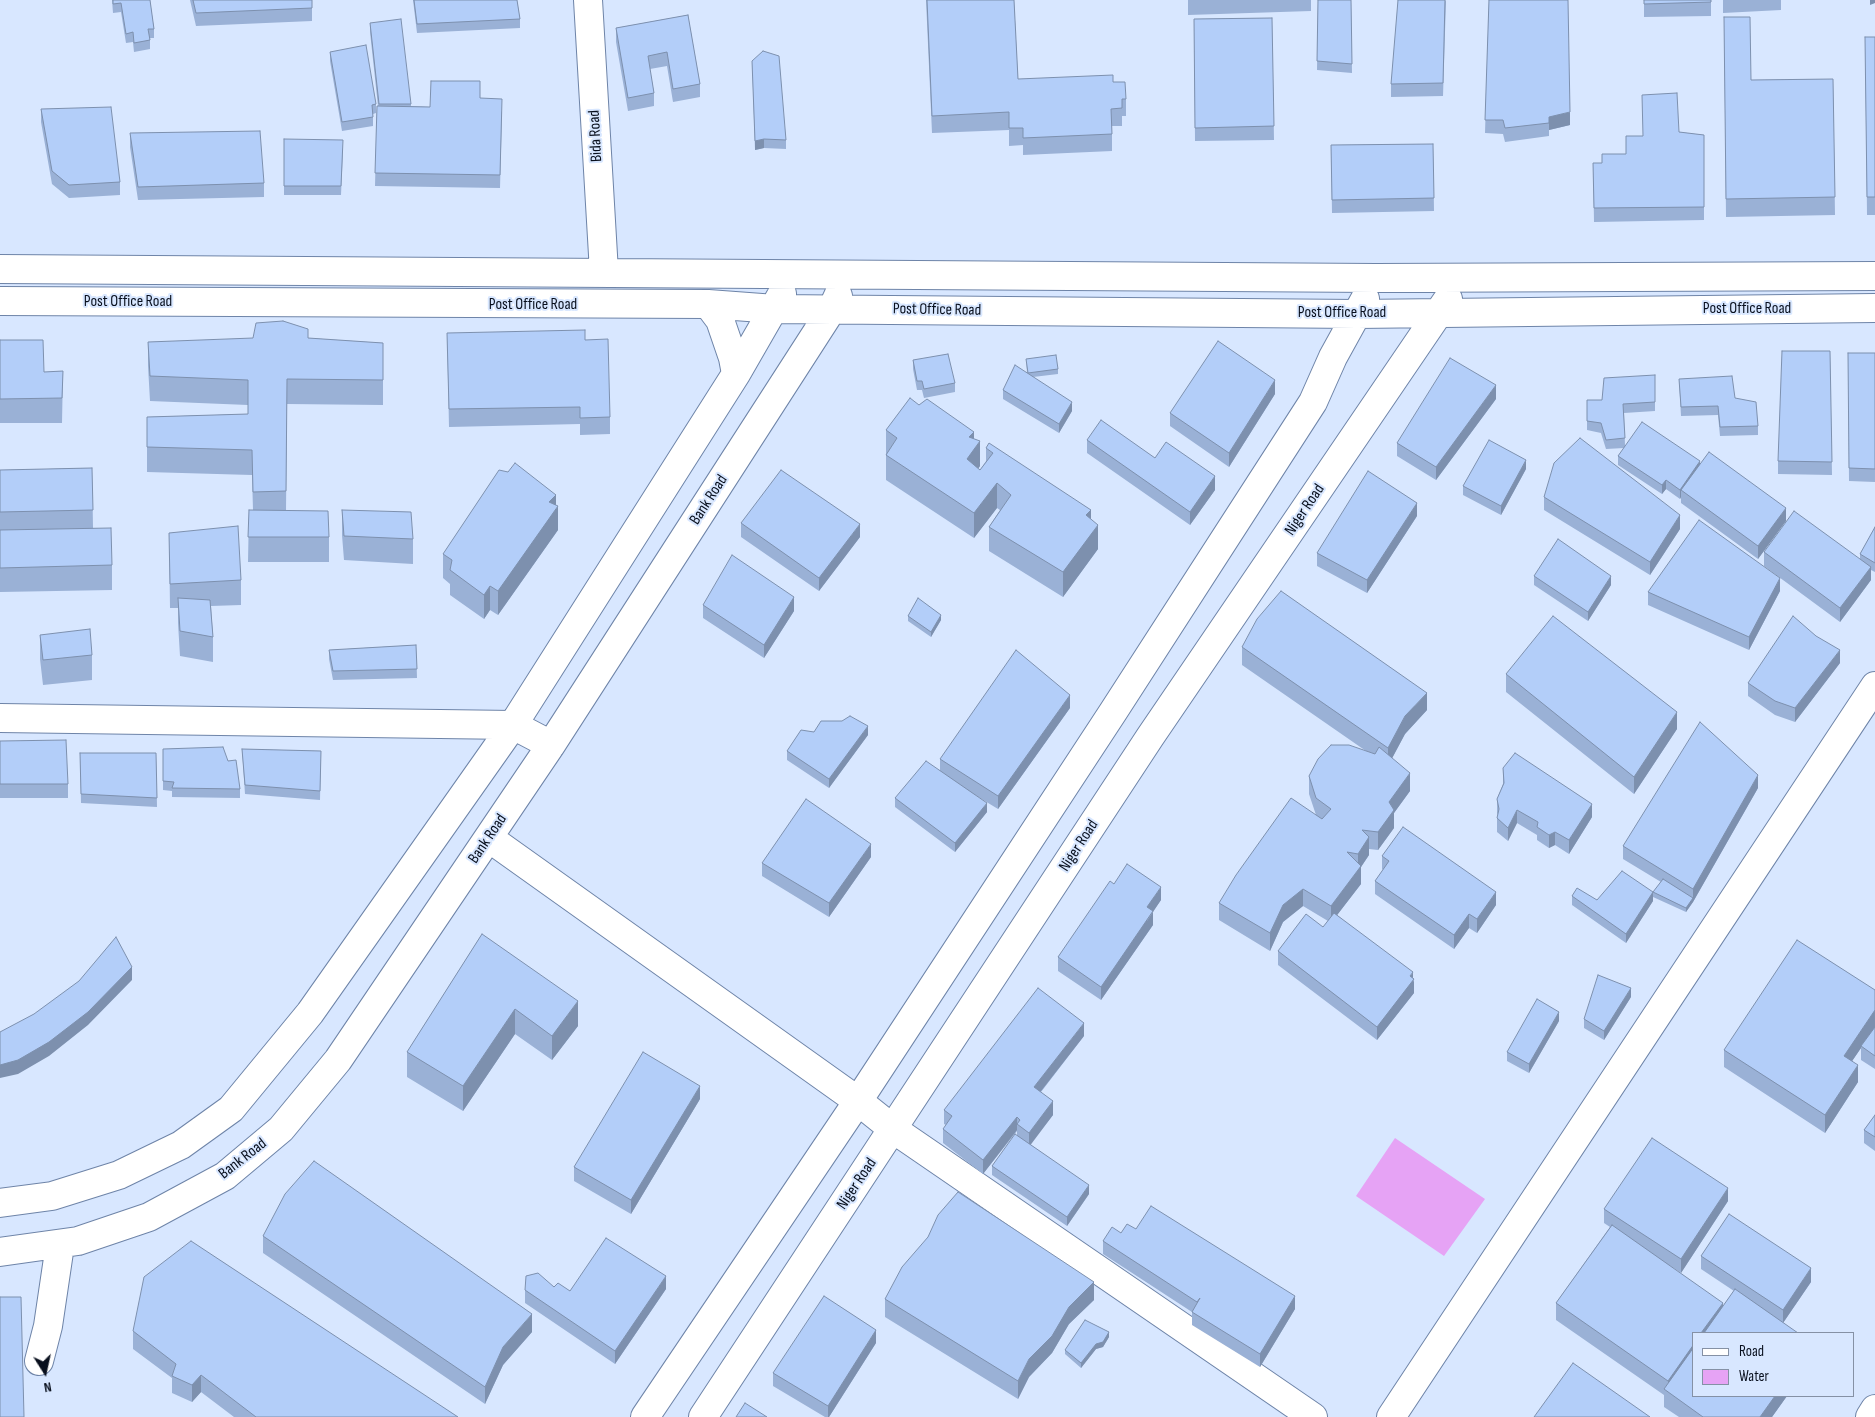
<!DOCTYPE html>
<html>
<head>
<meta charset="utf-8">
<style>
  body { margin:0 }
  #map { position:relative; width:1875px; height:1417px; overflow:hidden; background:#d8e7ff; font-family:"Sofia Sans Condensed",sans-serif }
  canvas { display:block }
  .legend { position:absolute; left:1692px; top:1332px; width:162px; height:65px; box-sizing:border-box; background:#d8e7ff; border:1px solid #8591a5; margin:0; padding:6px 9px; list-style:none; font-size:15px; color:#080f1d }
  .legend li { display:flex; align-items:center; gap:10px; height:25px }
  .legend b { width:25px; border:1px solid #8591a5 }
  .north { position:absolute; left:20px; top:1347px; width:50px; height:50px; -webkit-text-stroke:4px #d8e7ff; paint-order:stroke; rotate:170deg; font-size:14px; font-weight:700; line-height:20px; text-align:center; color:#080f1d }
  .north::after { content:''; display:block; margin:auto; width:18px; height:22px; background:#080f1d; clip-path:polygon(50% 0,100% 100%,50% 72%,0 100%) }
</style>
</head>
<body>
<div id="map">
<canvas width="1875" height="1417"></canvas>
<ul class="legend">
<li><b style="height:6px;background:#fff"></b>Road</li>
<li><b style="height:14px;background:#e6a3f5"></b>Water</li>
</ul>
<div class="north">N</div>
</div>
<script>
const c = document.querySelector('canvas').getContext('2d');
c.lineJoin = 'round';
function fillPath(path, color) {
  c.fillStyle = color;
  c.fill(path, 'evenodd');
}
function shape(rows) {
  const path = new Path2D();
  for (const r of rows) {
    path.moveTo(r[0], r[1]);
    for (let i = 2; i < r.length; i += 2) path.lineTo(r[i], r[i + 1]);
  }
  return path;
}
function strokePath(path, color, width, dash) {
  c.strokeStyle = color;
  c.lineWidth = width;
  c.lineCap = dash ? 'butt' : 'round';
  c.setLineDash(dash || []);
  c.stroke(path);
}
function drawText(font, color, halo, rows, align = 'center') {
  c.font = font + ' "Sofia Sans Condensed",sans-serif';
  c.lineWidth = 4;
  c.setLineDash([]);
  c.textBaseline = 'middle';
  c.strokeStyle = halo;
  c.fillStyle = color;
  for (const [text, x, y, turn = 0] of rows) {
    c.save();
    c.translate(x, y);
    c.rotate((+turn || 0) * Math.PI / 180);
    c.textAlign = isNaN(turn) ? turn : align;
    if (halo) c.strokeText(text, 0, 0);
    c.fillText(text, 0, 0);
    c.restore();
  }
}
fillPath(shape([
  [1395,1138,1485,1199,1444,1256,1356,1196]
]), '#e6a3f5');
const minor = shape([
  [588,0,604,272],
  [0,269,1376,278,1875,276],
  [0,301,708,304,775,309,1357,314,1875,308],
  [708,304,720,320,733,358,736,374],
  [0,718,513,725,551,745],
  [489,838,858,1101,893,1129,1313,1417],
  [0,1203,52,1196,119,1175,181,1145,231,1109,310,1013,513,725,736,374,782,294],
  [0,1252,78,1241,149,1217,225,1176,281,1129,338,1060,551,745,832,309,838,296],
  [39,1361,48,1326,60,1245],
  [645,1417,858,1101,1113,712,1313,402,1333,357,1365,299],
  [703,1417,1150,737,1448,299],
  [1391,1417,1875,686],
  [1870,1417,1875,1409]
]);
strokePath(minor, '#6e84a8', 30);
strokePath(minor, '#fff', 28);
fillPath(shape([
  [112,0,150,0,154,29,154,38,150,38,150,49,134,52,133,42,126,43,121,12,113,13],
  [190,0,312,0,312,21,196,26],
  [413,0,517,0,520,19,520,28,417,33],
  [926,0,1014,0,1018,79,1113,82,1126,99,1126,116,1122,116,1122,126,1112,126,1112,151,1023,155,1023,145,1009,146,1009,130,932,133],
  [1188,0,1311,0,1311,11,1188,15],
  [1318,0,1351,0,1352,73,1317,70],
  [1446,0,1443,96,1391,97,1391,84],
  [1489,0,1570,125,1549,130,1549,136,1505,142,1503,134,1485,133],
  [1644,0,1711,0,1711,16,1644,17],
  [1723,0,1781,0,1781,10,1723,13],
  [688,15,700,84,700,97,673,102,667,66,650,69,654,93,654,106,628,111,616,42,616,28],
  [1724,17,1751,80,1833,79,1835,215,1726,217],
  [1272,18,1274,140,1195,141,1194,19],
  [370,23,411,104,411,106,430,107,480,98,502,112,500,188,375,186,377,106,378,106,370,32],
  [1865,37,1875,37,1875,215,1867,215],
  [330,52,376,104,376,113,373,114,373,126,342,131,330,61],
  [752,61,786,140,786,149,764,148,755,150],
  [41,109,120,182,120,195,69,198,52,184,41,122],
  [1679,132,1704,135,1704,220,1594,222,1593,163,1602,163,1626,154,1642,136],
  [130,133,264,183,264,197,138,200,130,147],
  [284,139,343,149,341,195,284,195],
  [1433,144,1434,211,1332,213,1331,145],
  [447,333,585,340,610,417,610,434,580,435,580,424,449,427],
  [308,338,383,343,383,405,287,404,286,511,329,537,329,562,248,562,249,510,253,510,252,475,147,472,147,417,248,414,248,405,150,401,148,366,148,342],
  [0,340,44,372,63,371,62,423,0,423],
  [1830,351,1832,475,1778,474,1778,461],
  [1848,353,1875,353,1875,482,1849,481],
  [1026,359,1058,369,1058,374,1033,377,1072,411,1059,433,1003,399,1003,390,1027,373],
  [913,360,955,383,955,392,924,398,922,390,917,390,913,369],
  [1655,375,1655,411,1624,413,1625,446,1700,464,1786,521,1758,559,1681,503,1681,497,1680,499,1666,489,1662,494,1618,465,1618,456,1624,448,1606,449,1601,433,1587,430,1587,400,1602,400],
  [1679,379,1735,398,1758,426,1758,435,1720,436,1718,415,1681,416],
  [1275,394,1229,467,1170,426,1170,413],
  [1496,399,1436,480,1397,456,1397,443],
  [886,430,974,439,980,466,978,469,980,470,986,461,986,448,1091,519,1098,549,1063,597,989,551,989,527,1000,510,997,508,974,538,886,480],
  [1087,440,1155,458,1215,490,1190,525,1087,453],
  [92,468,93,528,112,565,112,590,0,592,0,470],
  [1526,469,1501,515,1463,495,1463,486],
  [1544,497,1680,529,1650,575,1544,510],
  [556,505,558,530,498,615,490,610,484,619,450,595,450,584,443,578,443,554],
  [342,510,413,539,413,564,344,560,342,535],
  [1417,516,1367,593,1317,566,1317,553],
  [741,523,860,537,819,591,741,537],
  [1875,527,1875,572,1871,570,1871,580,1840,622,1764,566,1764,552,1860,559,1860,554],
  [169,533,241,580,241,605,211,606,213,637,213,662,180,656,178,623,178,608,170,608],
  [1534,576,1611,585,1588,621,1534,585],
  [1780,591,1749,650,1648,605,1648,592],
  [703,605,794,611,764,658,703,618],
  [908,616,941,620,931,637,908,621],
  [40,635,92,655,92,680,43,685,40,659],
  [416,645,417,678,333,680,329,659,329,650],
  [1242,647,1427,710,1405,734,1392,758,1410,791,1394,813,1394,828,1378,850,1369,849,1369,855,1361,867,1361,884,1337,915,1413,978,1414,993,1377,1040,1278,965,1278,951,1323,927,1328,921,1303,906,1283,922,1270,951,1219,920,1219,903,1316,815,1309,794,1309,776,1366,751,1242,665],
  [1840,663,1795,722,1775,715,1748,696,1748,683],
  [1506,674,1677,729,1634,794,1506,692],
  [1070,708,998,809,975,795,987,812,955,852,895,807,895,798,940,770,940,759],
  [814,732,868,735,829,788,787,760,787,751],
  [0,741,68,784,68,798,0,798],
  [163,749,228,761,240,789,240,798,172,797,172,791,163,790],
  [242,749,321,751,320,800,245,794],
  [80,753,156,753,157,807,81,803],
  [1503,768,1592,817,1569,854,1555,845,1549,848,1537,840,1537,835,1517,823,1508,841,1497,832,1497,818,1498,816,1497,813,1497,799,1503,784],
  [1758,788,1693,902,1686,912,1653,897,1653,901,1626,943,1572,905,1572,896,1597,900,1653,892,1661,882,1623,859,1623,846],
  [1382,856,1496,905,1477,933,1469,928,1454,949,1375,894,1375,881,1383,870,1382,869],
  [871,857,829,917,762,876,762,863],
  [1114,884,1161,900,1153,911,1153,925,1101,1000,1058,971,1058,957],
  [482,934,578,1026,552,1060,515,1034,463,1111,407,1077,407,1052],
  [1875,990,1875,1069,1861,1060,1861,1048,1852,1061,1858,1082,1825,1133,1724,1067,1724,1050],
  [1631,997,1604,1040,1584,1028,1584,1019],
  [1559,1021,1529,1073,1507,1061,1507,1052],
  [1084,1036,1041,1092,1053,1115,1030,1144,1089,1194,1067,1226,992,1175,992,1166,1017,1135,1017,1131,983,1174,943,1143,943,1129,946,1125,944,1124,944,1110],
  [700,1099,631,1214,574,1181,574,1167],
  [1875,1115,1875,1151,1864,1143,1864,1130],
  [1728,1201,1681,1273,1669,1265,1723,1306,1734,1291,1701,1269,1701,1256,1811,1282,1783,1323,1694,1396,1787,1396,1772,1417,1679,1417,1664,1407,1664,1395,1556,1320,1556,1303,1610,1227,1604,1223,1604,1209],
  [1136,1229,1295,1309,1260,1367,1192,1325,1192,1312,1103,1254,1103,1241,1121,1233],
  [263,1236,532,1332,503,1365,485,1404,263,1253],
  [554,1287,570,1291,666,1289,615,1364,525,1303,525,1290],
  [885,1299,1094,1300,1069,1324,1052,1353,1029,1377,1018,1399,885,1317],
  [133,1331,458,1417,234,1417,201,1392,192,1402,172,1393,172,1378,133,1349],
  [1109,1337,1103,1347,1096,1349,1081,1368,1065,1354,1065,1350],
  [876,1343,829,1417,825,1417,773,1386,773,1373]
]), '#9ab1d6');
fillPath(shape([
  [1870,0,1875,0,1875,3,1870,5],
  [1570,112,1570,125,1549,130,1549,136,1549,117],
  [764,139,764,148,755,150,755,141],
  [1275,380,1275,394,1229,467,1229,453],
  [1496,385,1496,399,1436,480,1436,467],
  [1072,402,1072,411,1059,433,1059,424],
  [974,432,974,449,980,441,980,466,967,484,967,459,969,437],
  [1526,460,1526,469,1501,515,1501,506],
  [1700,461,1700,470,1681,490,1681,497,1680,499,1680,490],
  [1215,476,1215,490,1190,525,1190,512],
  [1666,480,1666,489,1662,494,1662,485],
  [997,483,997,508,974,538,974,513],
  [556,495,556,509,558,506,558,530,498,615,498,591,549,502],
  [1417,503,1417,516,1367,593,1367,580],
  [1786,508,1786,521,1758,559,1758,546],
  [1091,510,1091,534,1098,525,1098,549,1063,597,1063,572,1086,515],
  [1680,515,1680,529,1650,575,1650,562],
  [860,524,860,537,819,591,819,578],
  [1871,567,1871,580,1840,622,1840,608],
  [1611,576,1611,585,1588,621,1588,612],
  [1780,578,1780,591,1749,650,1749,637],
  [490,586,490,610,484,619,484,595],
  [794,597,794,611,764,658,764,645],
  [941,615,941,620,931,637,931,632],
  [1840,650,1840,663,1795,722,1795,708],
  [1427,693,1427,710,1405,734,1388,766,1388,748,1405,716],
  [1070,695,1070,708,998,809,998,796],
  [1677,712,1677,729,1634,794,1634,777],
  [868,726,868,735,829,788,829,779],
  [1410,773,1410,791,1394,813,1394,828,1378,850,1378,832,1389,802],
  [1758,775,1758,788,1693,902,1693,889],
  [987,803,987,812,955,852,955,843],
  [1592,804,1592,817,1569,854,1569,840],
  [1517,810,1517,823,1508,841,1508,828],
  [1555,832,1555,845,1549,848,1549,835],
  [1369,837,1369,855,1361,867,1361,884,1331,923,1331,906,1358,870,1358,854],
  [871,844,871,857,829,917,829,903],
  [1161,887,1161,900,1147,921,1147,907],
  [1303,889,1303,906,1283,922,1270,951,1270,933,1283,905],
  [1496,892,1496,905,1477,933,1477,919],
  [1653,892,1653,901,1626,943,1626,934],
  [1693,898,1693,902,1686,912,1686,908],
  [1153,911,1153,925,1101,1000,1101,987],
  [1469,914,1469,928,1454,949,1454,935],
  [132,967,132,980,88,1025,49,1056,18,1074,0,1078,0,1065],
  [1413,972,1413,982,1414,979,1414,993,1377,1040,1377,1027],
  [1631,988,1631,997,1604,1040,1604,1031],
  [578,1001,578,1026,552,1060,552,1036],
  [515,1009,515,1034,463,1111,463,1086],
  [1875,1010,1875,1027,1861,1046,1861,1048,1844,1073,1844,1056],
  [1559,1012,1559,1021,1529,1073,1529,1064],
  [1084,1023,1084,1036,1034,1100,1034,1087],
  [1858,1065,1858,1082,1825,1133,1825,1115],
  [700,1086,700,1099,631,1214,631,1200],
  [1053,1101,1053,1115,1029,1147,1029,1133],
  [1017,1117,1017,1130,983,1174,983,1160],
  [1089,1185,1089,1194,1067,1226,1067,1217],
  [1728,1188,1728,1201,1681,1273,1681,1259],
  [1811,1268,1811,1282,1783,1323,1783,1310],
  [666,1276,666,1289,615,1364,615,1351],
  [1094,1282,1094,1300,1069,1324,1052,1353,1029,1377,1018,1399,1018,1381,1029,1359,1069,1307],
  [1295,1296,1295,1309,1260,1367,1260,1354],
  [1723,1303,1723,1320,1714,1333,1701,1333],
  [532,1314,532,1332,503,1365,485,1404,485,1387,503,1347],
  [876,1330,876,1343,829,1417,828,1417,828,1406],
  [1109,1332,1109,1337,1103,1347,1096,1349,1081,1368,1081,1363,1096,1344],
  [1694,1344,1694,1361,1668,1392,1668,1381],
  [201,1375,201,1392,192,1402,192,1385],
  [1775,1396,1787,1396,1772,1417,1760,1417]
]), '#7d90ae');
const building = shape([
  [113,0,150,0,154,29,148,29,150,40,134,43,133,32,126,34,121,3,113,4,113,0],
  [193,0,312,0,312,8,196,13,193,0],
  [414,0,517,0,520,19,417,24,414,0],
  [927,0,1014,0,1018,79,1113,75,1113,82,1125,82,1126,99,1122,99,1122,108,1111,109,1112,134,1023,138,1023,128,1009,128,1009,112,932,116,927,0],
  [1318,0,1351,0,1352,64,1317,61,1318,0],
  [1398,0,1445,0,1443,83,1391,84,1398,0],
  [1489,0,1568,0,1570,112,1549,117,1549,123,1505,128,1503,120,1485,120,1489,0],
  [1644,0,1711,0,1711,2,1644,4,1644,0],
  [688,15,700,84,673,89,667,52,648,56,654,93,628,98,616,28,688,15],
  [1724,17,1750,17,1751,80,1833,79,1835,197,1726,199,1724,17],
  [1272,18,1274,126,1195,128,1194,19,1272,18],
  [401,19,411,104,379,104,370,23,401,19],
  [1865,37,1875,37,1875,197,1867,197,1865,37],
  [366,45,376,104,372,105,373,117,342,122,330,52,366,45],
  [763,51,779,56,786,140,764,139,755,141,752,61,763,51],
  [431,81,480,81,480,98,502,99,500,175,375,173,377,106,430,107,431,81],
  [1677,93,1679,132,1704,135,1704,207,1594,208,1593,163,1602,163,1602,154,1626,154,1626,136,1643,136,1642,95,1677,93],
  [111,107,120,182,69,185,52,171,41,109,111,107],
  [260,131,264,183,138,187,130,133,260,131],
  [284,139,343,140,341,186,284,186,284,139],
  [1433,144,1434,198,1332,200,1331,145,1433,144],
  [283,321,308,329,308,338,383,343,383,380,287,379,286,491,253,492,252,450,147,447,147,417,248,414,248,380,150,376,148,342,253,338,256,323,283,321],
  [585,330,585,340,608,339,610,417,580,418,580,407,449,409,447,333,585,330],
  [0,340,43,340,44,372,63,371,62,398,0,399,0,340],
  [1218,341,1275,380,1229,453,1170,413,1218,341],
  [1782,351,1830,351,1832,462,1778,461,1782,351],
  [1848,353,1875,353,1875,469,1849,468,1848,353],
  [948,354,955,383,924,389,922,381,917,381,913,360,948,354],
  [1056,355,1058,369,1028,373,1026,359,1056,355],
  [1450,358,1496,385,1436,467,1397,443,1450,358],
  [1015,365,1072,402,1059,424,1003,390,1015,365],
  [1655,375,1655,402,1623,404,1625,438,1606,440,1601,423,1587,421,1587,400,1602,400,1604,378,1655,375],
  [1732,376,1735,398,1756,402,1758,426,1720,427,1718,406,1681,407,1679,379,1732,376],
  [910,398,919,405,927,399,974,432,969,437,980,441,967,459,980,470,993,453,986,448,989,443,1091,510,1086,515,1098,525,1063,572,989,527,1011,495,997,483,974,513,886,455,897,438,886,430,910,398],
  [1101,420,1155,458,1166,442,1215,476,1190,512,1087,440,1101,420],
  [1642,422,1700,461,1680,490,1666,480,1662,485,1618,456,1642,422],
  [1580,438,1680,515,1650,562,1544,497,1554,463,1580,438],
  [1489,440,1526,460,1501,506,1463,486,1489,440],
  [1709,452,1786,508,1758,546,1681,490,1709,452],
  [515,463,556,495,549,502,558,506,498,591,490,586,484,595,450,570,452,560,443,554,499,470,508,472,515,463],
  [92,468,93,510,0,512,0,470,92,468],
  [781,470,860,524,819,578,741,523,781,470],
  [1368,471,1417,503,1367,580,1317,553,1368,471],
  [249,510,328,511,329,537,248,537,249,510],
  [342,510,411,512,413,539,344,536,342,510],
  [1794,511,1871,567,1840,608,1764,552,1794,511],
  [1699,520,1780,578,1749,637,1648,592,1699,520],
  [238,526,241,580,170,584,169,533,238,526],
  [1875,527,1875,563,1860,554,1875,527],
  [111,528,112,565,0,568,0,530,111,528],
  [1558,539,1611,576,1588,612,1534,576,1558,539],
  [732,555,794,597,764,645,703,605,732,555],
  [1281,591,1427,693,1405,716,1388,748,1242,647,1257,619,1281,591],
  [178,598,210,600,213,637,180,631,178,598],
  [918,598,941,615,931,632,908,616,918,598],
  [1553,616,1677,712,1634,777,1506,674,1553,616],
  [1793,616,1816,636,1840,650,1795,708,1775,701,1748,683,1793,616],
  [90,629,92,655,43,660,40,635,90,629],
  [416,645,417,669,333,671,329,650,416,645],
  [1016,650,1070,695,998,796,940,759,1016,650],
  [850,716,868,726,829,779,787,751,801,730,814,732,821,721,842,721,850,716],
  [1700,722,1758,775,1693,889,1623,846,1700,722],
  [66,740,68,784,0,784,0,741,66,740],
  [1331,745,1349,745,1375,754,1379,747,1410,773,1389,802,1394,810,1378,832,1362,830,1369,837,1358,854,1347,852,1361,866,1331,906,1303,889,1283,905,1270,933,1219,903,1236,875,1291,798,1322,819,1331,809,1316,798,1309,776,1318,759,1331,745],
  [223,747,228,761,236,760,240,789,172,788,174,782,163,781,163,749,223,747],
  [242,749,321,751,320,791,245,785,242,749],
  [80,753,156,753,157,798,81,794,80,753],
  [1515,753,1592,804,1569,840,1555,832,1549,835,1537,827,1538,822,1517,810,1508,828,1497,818,1499,809,1497,799,1504,783,1503,768,1515,753],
  [926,761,987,803,955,843,895,798,926,761],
  [806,799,871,844,829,903,762,863,806,799],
  [1403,827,1496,892,1477,919,1469,914,1454,935,1375,881,1389,861,1382,856,1403,827],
  [1127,864,1161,887,1147,907,1153,911,1101,987,1058,957,1110,881,1114,884,1127,864],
  [1622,871,1653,892,1626,934,1572,896,1577,888,1597,900,1622,871],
  [1663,879,1693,898,1686,908,1653,892,1663,879],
  [1334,913,1413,972,1410,976,1414,979,1377,1027,1278,951,1306,914,1323,927,1334,913],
  [482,934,578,1001,552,1036,515,1009,463,1086,407,1052,482,934],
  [116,937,132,967,88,1012,49,1042,18,1060,0,1065,0,1032,34,1014,79,981,116,937],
  [1797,940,1875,990,1875,1010,1844,1056,1858,1065,1825,1115,1724,1050,1797,940],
  [1598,975,1631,988,1604,1031,1584,1019,1598,975],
  [1038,988,1084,1023,1034,1087,1053,1101,1029,1133,1017,1124,1020,1120,1017,1117,983,1160,943,1129,952,1116,944,1110,1038,988],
  [1537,999,1559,1012,1529,1064,1507,1052,1537,999],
  [1875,1027,1875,1056,1861,1046,1875,1027],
  [643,1052,700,1086,631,1200,574,1167,643,1052],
  [1875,1115,1875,1137,1864,1130,1875,1115],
  [1015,1134,1089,1185,1067,1217,992,1166,1015,1134],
  [1652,1138,1728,1188,1681,1259,1604,1209,1652,1138],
  [314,1161,532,1314,503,1347,485,1387,263,1236,285,1194,314,1161],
  [958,1192,1094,1282,1069,1307,1052,1336,1029,1359,1018,1381,885,1299,902,1267,928,1237,938,1215,958,1192],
  [1151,1206,1295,1296,1260,1354,1192,1312,1200,1298,1197,1302,1103,1241,1112,1227,1121,1233,1127,1224,1136,1229,1151,1206],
  [1729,1214,1811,1268,1783,1310,1701,1256,1729,1214],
  [1612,1225,1723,1303,1701,1333,1694,1333,1694,1344,1668,1381,1556,1303,1612,1225],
  [606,1238,666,1276,615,1351,525,1290,526,1276,538,1273,554,1287,558,1283,570,1291,606,1238],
  [191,1241,458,1417,256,1417,201,1375,192,1385,172,1376,176,1364,133,1331,144,1277,191,1241],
  [1735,1289,1798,1333,1704,1333,1735,1289],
  [824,1296,876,1330,828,1406,773,1373,824,1296],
  [0,1297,21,1297,24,1417,0,1417,0,1297],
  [1085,1320,1109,1332,1103,1342,1096,1344,1081,1363,1065,1350,1085,1320],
  [1694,1347,1694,1396,1775,1396,1760,1417,1703,1417,1664,1389,1694,1347],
  [1573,1363,1650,1417,1534,1417,1573,1363],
  [745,1403,767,1417,736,1417,745,1403]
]);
fillPath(building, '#b3cef9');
strokePath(building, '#7d90ae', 1);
drawText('16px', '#080f1d', '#d8e7ff', [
  ["Bida Road",596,136,-93],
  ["Post Office Road",128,302],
  ["Post Office Road",533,305],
  ["Post Office Road",1747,309],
  ["Post Office Road",937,310,1],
  ["Post Office Road",1342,313],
  ["Bank Road",709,500,-57],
  ["Niger Road",1305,510,-56],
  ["Bank Road",488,839,-56],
  ["Niger Road",1079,846,-57],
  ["Bank Road",243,1159,-38],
  ["Niger Road",857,1184,-56]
]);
</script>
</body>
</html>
